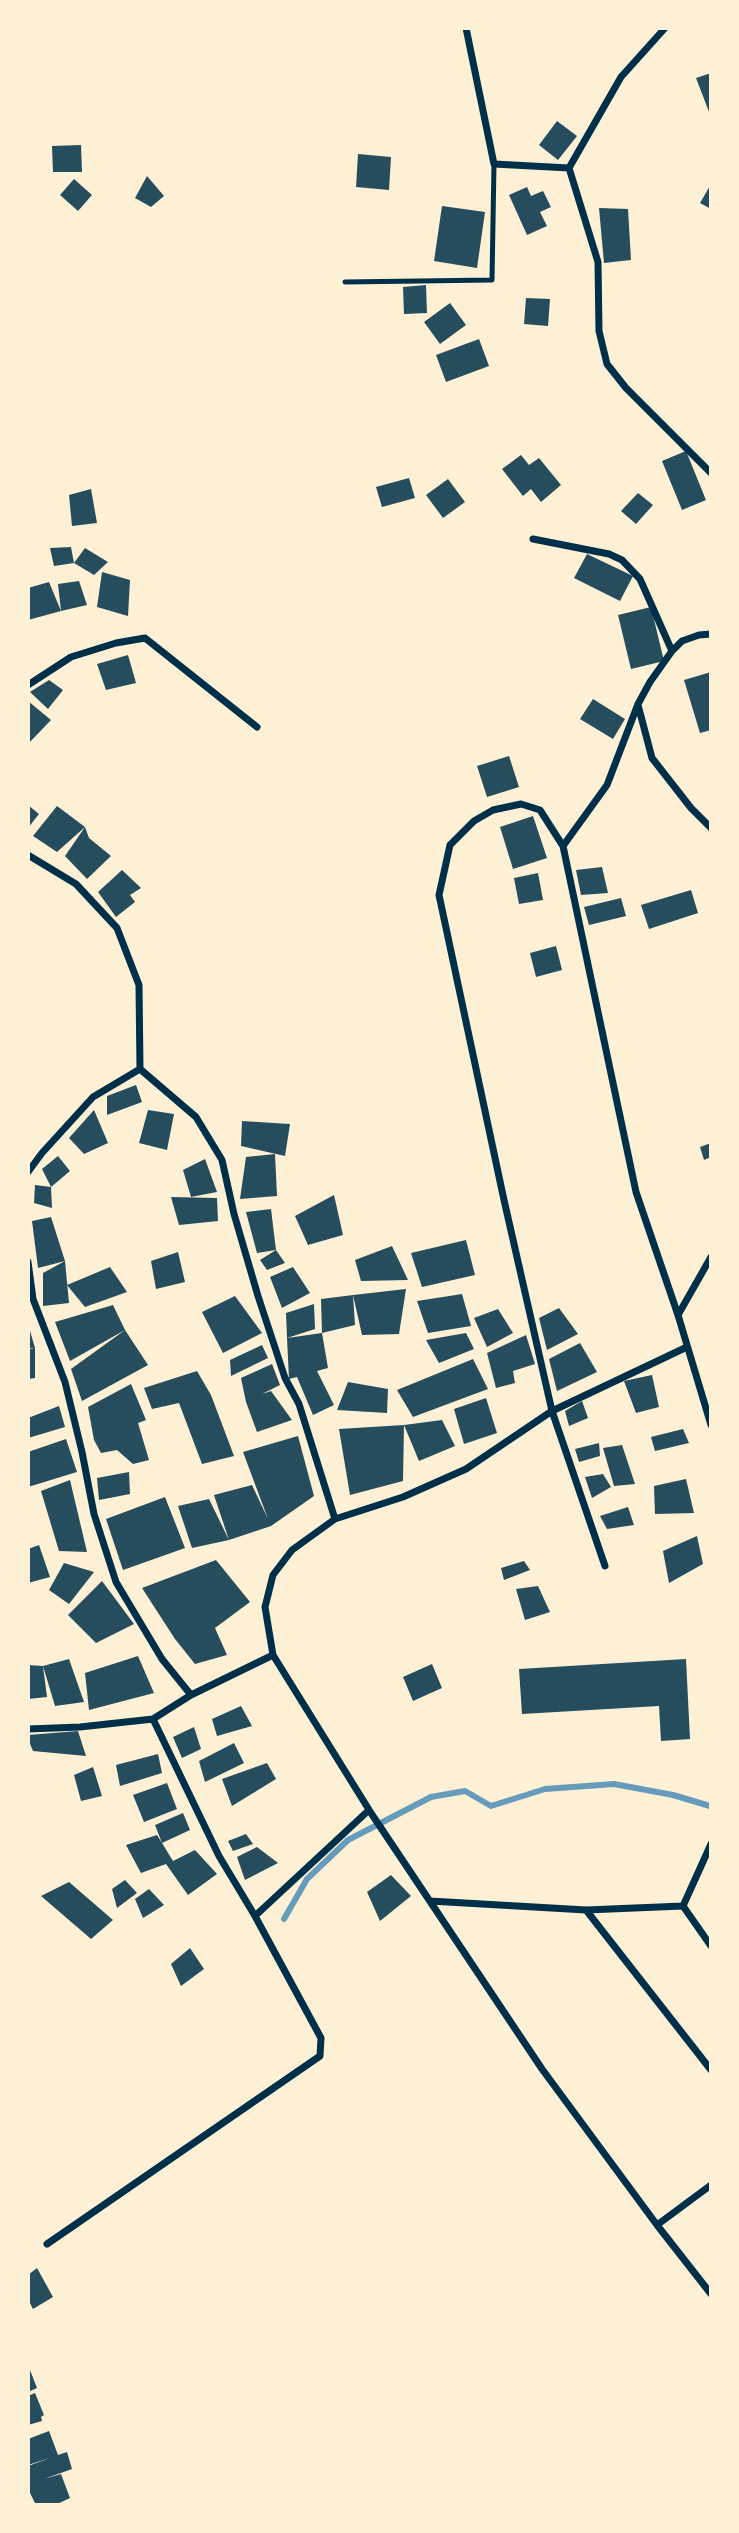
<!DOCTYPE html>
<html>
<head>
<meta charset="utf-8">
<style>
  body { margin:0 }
  #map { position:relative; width:739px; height:2533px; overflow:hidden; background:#fdf0d5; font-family:Poppins,sans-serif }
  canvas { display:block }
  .frame { position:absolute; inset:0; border:30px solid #fdf0d5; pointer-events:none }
</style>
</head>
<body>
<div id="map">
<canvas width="739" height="2533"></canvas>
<div class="frame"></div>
</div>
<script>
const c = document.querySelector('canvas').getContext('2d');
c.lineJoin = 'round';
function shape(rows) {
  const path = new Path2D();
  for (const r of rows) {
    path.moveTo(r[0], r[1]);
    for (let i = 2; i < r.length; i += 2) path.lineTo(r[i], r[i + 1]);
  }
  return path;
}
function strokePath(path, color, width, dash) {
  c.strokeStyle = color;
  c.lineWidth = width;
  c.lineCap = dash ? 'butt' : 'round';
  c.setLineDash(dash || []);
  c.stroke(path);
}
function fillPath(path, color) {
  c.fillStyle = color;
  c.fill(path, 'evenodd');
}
strokePath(shape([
  [284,1919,307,1879,348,1840,431,1797,465,1791,491,1806,545,1789,614,1784,673,1795,710,1806]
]), '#669bbc', 6);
fillPath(shape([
  [711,73,711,117,696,78],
  [557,121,577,136,558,160,539,145],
  [81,145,82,172,53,172,52,146],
  [358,154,391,157,389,190,356,187],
  [147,176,164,196,151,207,135,198],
  [74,179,92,195,78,211,60,195],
  [711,184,711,209,700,203],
  [527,187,531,196,543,191,551,207,540,212,547,226,527,235,509,195],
  [442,206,485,212,477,268,434,261],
  [599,208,628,209,631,260,604,263],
  [426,285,427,313,404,314,403,287],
  [526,298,550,299,548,326,524,324],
  [450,303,466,325,440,344,424,322],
  [479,339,489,366,446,382,436,355],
  [686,451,706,500,682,510,662,461],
  [521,455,529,465,539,458,561,485,541,502,531,489,523,496,502,469],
  [409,478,415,498,382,507,376,487],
  [448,479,465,502,443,518,426,495],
  [91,489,97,523,72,526,69,495],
  [638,493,653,505,636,524,621,511],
  [71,547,74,563,54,566,50,548],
  [85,548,108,562,94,575,74,563],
  [587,554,633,576,620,601,574,578],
  [102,572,130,580,128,616,97,607],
  [79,581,87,605,61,611,58,584],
  [49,582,61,611,28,620,28,588],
  [651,607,664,661,631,669,618,615],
  [128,655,136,683,106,690,97,664],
  [711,672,711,730,700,733,684,680],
  [49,680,63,690,48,709,30,692],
  [593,699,625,719,613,739,580,719],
  [28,701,51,720,28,744],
  [509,756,519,787,487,797,477,766],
  [28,805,39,814,28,828],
  [57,806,85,827,89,838,111,856,87,879,65,856,85,827,57,852,33,836],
  [533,816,547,858,513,869,500,827],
  [602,867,608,893,581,895,576,870],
  [122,870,141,888,130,895,135,902,116,917,98,892],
  [538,873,543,900,519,904,514,878],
  [691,890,698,913,649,929,641,905],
  [621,898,626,916,589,925,584,907],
  [556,946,562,970,536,977,530,953],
  [136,1085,142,1102,107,1115,107,1096],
  [94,1110,108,1143,84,1154,69,1138],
  [148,1110,174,1114,167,1150,139,1143],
  [242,1121,290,1124,285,1156,241,1146],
  [711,1143,711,1157,704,1160,700,1147],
  [275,1154,277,1196,240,1199,246,1157],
  [58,1156,70,1171,51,1187,42,1169],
  [205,1159,217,1192,191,1197,183,1170],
  [35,1185,51,1187,52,1208,34,1203],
  [334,1195,343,1235,308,1245,295,1216],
  [171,1197,217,1198,218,1221,179,1225],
  [271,1209,276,1250,285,1263,267,1270,260,1260,276,1250,257,1253,246,1212],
  [51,1217,65,1261,69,1303,43,1306,43,1273,65,1261,38,1268,32,1221],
  [466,1240,475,1275,422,1287,411,1253],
  [392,1246,408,1280,361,1281,355,1260],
  [178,1252,185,1282,156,1289,151,1261],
  [110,1267,127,1292,85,1307,67,1285],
  [293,1267,310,1293,282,1308,270,1277],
  [406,1289,399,1334,362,1335,353,1295],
  [462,1294,471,1326,428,1333,417,1301],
  [353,1295,355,1325,322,1333,328,1368,317,1371,334,1405,313,1415,297,1377,289,1379,287,1338,286,1313,314,1304,315,1329,287,1338,322,1333,321,1299],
  [235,1296,262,1333,223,1353,202,1312],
  [113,1305,125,1330,148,1365,82,1401,71,1369,125,1330,70,1361,55,1322],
  [559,1308,578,1334,547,1350,539,1318],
  [498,1309,513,1333,487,1347,474,1318],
  [28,1324,35,1348,35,1378,28,1379,28,1349,35,1348,28,1348],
  [466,1333,474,1349,439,1363,426,1340],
  [526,1335,535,1364,513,1371,515,1383,496,1388,487,1353],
  [580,1343,597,1372,557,1391,549,1359],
  [262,1345,268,1358,231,1376,230,1360],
  [473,1359,488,1389,413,1417,397,1390],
  [272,1364,280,1385,262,1394,271,1391,292,1420,257,1432,246,1402,241,1378],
  [197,1371,211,1395,234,1456,202,1464,179,1403,152,1409,144,1388],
  [652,1375,659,1407,636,1413,624,1381],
  [348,1382,388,1389,387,1413,337,1410],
  [131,1384,146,1420,138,1423,149,1460,133,1464,117,1450,101,1453,94,1440,88,1407],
  [486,1398,497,1433,464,1444,454,1409],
  [582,1401,588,1418,569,1426,565,1411],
  [59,1406,65,1427,28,1438,28,1418],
  [442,1420,455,1446,419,1461,404,1425],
  [404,1425,403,1481,350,1495,339,1429],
  [683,1429,689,1443,655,1451,651,1437],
  [298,1436,314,1496,271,1526,229,1540,192,1548,178,1506,209,1499,229,1540,214,1495,252,1485,268,1519,243,1452],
  [66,1439,77,1472,28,1487,28,1452],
  [599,1443,600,1456,579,1462,575,1449],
  [622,1445,635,1484,614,1486,603,1448],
  [129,1472,130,1494,99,1500,97,1478],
  [603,1474,611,1487,592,1498,585,1477],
  [686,1479,694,1513,655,1514,654,1486],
  [70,1480,87,1552,59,1551,41,1491],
  [165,1497,185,1548,123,1570,106,1519],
  [628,1507,634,1525,607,1529,600,1516],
  [697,1536,703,1564,669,1583,663,1551],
  [39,1545,50,1577,28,1583,28,1549],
  [216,1560,250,1602,215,1628,227,1655,195,1664,175,1639,142,1588],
  [524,1561,530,1570,504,1580,501,1568],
  [64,1563,94,1572,69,1604,49,1590],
  [102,1581,134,1624,96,1643,68,1615],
  [538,1586,550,1612,525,1620,516,1589],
  [138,1656,154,1693,89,1710,85,1673],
  [69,1659,84,1702,55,1706,43,1666],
  [686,1659,690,1739,661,1741,659,1706,522,1714,519,1669],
  [432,1664,442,1688,413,1701,403,1677],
  [28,1665,43,1666,47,1697,28,1699],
  [241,1706,252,1726,217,1736,212,1719],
  [194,1727,201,1749,182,1758,173,1737],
  [78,1731,86,1756,33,1751,28,1739,28,1735],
  [234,1743,244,1763,205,1782,199,1761],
  [158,1754,162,1773,120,1786,116,1765],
  [267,1763,276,1779,232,1806,222,1779],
  [93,1767,102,1796,81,1801,74,1775],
  [167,1783,177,1809,144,1822,133,1795],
  [183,1813,190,1830,162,1843,173,1861,195,1850,217,1874,188,1895,166,1864,141,1873,126,1845,157,1835,162,1843,155,1825],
  [246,1834,253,1844,233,1851,228,1841],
  [257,1847,278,1863,245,1880,237,1857],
  [391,1875,411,1896,380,1921,367,1892],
  [125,1880,137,1893,117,1908,112,1889],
  [69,1882,113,1920,91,1939,41,1896],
  [149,1889,164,1905,143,1918,135,1899],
  [190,1948,204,1969,181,1986,171,1964],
  [37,2268,53,2297,33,2309,28,2299,28,2275],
  [28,2365,37,2388,28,2392],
  [35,2393,44,2415,41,2417,42,2421,28,2425,28,2396],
  [49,2431,58,2455,67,2452,72,2469,44,2479,61,2474,70,2498,55,2505,36,2505,30,2493,28,2494,28,2466,50,2458,28,2465,28,2439]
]), '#264d5e');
strokePath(shape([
  [345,282,492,280,494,164]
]), '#003049', 5);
strokePath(shape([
  [466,28,494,164,569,168],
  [665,28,621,77,569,168,598,262,599,331,607,364,626,388,711,473],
  [533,539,609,554,622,560,640,579,672,651],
  [711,634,699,635,682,641,672,651,650,682,638,704,607,785,563,846,636,1192,678,1315,711,1425],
  [28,685,71,657,116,643,145,638,257,727],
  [638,705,652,758,691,808,711,828],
  [563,846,540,810,521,804,493,810,474,821,450,845,439,895,504,1200,552,1411,605,1566],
  [28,855,76,884,117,928,139,985,140,1069,196,1117,222,1160,234,1214,258,1296,285,1378,299,1404,335,1519],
  [28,1172,42,1153,93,1097,140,1069],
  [28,1262,33,1299,65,1382,82,1452,94,1514,116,1582,162,1659,191,1695],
  [678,1315,711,1257],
  [687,1347,552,1411,466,1469,403,1497,335,1519,292,1550,273,1575,265,1607,273,1655,371,1813,542,2069,657,2225,711,2294],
  [28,1729,80,1727,153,1719,191,1695,273,1655],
  [430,1901,586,1910,683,1906],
  [683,1906,711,1844],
  [683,1906,711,1946],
  [586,1910,711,2070],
  [255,1916,369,1810],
  [657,2225,711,2185],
  [47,2244,320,2056,321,2038,255,1916,219,1856,153,1719]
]), '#003049', 7);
</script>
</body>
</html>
